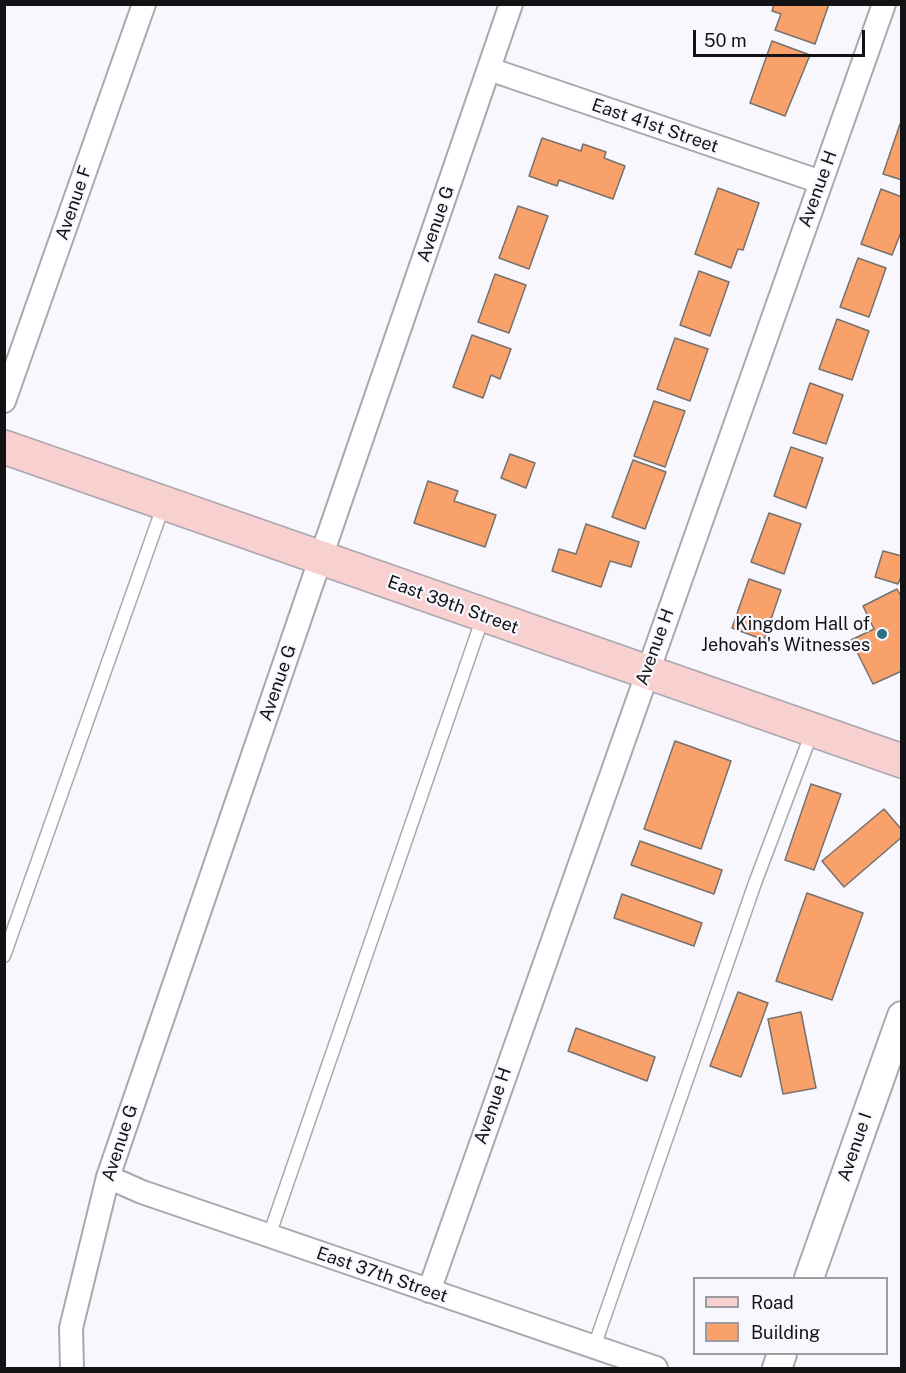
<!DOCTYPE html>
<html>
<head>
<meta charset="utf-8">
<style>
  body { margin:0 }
  #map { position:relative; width:906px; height:1373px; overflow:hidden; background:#f9f7fe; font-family:"Public Sans",sans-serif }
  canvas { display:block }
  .frame { position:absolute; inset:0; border:6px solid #131315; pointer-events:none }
  .legend { position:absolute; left:693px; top:1277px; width:195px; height:78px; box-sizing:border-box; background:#f9f7fe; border:2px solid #9d9ca1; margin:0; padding:8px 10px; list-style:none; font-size:18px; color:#131315 }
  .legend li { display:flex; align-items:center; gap:12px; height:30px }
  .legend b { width:30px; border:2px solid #9d9ca1 }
  .scale { position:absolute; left:693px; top:30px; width:172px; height:27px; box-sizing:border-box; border:3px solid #131315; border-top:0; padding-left:8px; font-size:18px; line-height:21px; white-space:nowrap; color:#131315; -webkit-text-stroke:4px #f9f7fe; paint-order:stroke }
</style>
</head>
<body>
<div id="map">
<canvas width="906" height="1373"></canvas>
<div class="frame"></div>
<ul class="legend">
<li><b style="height:8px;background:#f9d0d0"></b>Road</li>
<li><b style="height:16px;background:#f8a16b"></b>Building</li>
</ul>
<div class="scale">50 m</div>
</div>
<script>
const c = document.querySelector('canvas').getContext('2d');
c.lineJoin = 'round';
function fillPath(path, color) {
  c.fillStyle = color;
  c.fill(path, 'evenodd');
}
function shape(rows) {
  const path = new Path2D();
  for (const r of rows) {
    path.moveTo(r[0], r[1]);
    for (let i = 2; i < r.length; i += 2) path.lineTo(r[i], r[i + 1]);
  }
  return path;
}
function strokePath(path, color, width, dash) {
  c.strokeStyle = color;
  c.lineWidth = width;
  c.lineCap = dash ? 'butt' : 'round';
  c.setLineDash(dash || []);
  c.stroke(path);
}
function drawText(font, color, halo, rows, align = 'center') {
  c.font = font + ' "Public Sans",sans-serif';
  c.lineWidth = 4.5;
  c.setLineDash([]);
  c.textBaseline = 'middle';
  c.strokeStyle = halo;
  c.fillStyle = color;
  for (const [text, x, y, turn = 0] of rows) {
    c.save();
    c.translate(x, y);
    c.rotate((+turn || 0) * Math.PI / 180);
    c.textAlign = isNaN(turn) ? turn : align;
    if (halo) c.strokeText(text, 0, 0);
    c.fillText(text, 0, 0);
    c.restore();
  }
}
const building = shape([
  [774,4,829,4,815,44,775,30,781,14,772,11,774,4],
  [772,41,810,55,785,116,750,103,772,41],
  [900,124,902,125,902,180,883,174,900,124],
  [542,138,581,151,583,144,606,152,604,158,625,166,613,199,559,180,557,186,529,176,542,138],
  [718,188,759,203,743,250,738,249,731,268,695,254,718,188],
  [881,189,902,197,902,230,892,255,861,244,881,189],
  [518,206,548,216,529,269,499,258,518,206],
  [858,258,886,268,869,317,840,307,858,258],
  [699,271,729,282,710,336,680,325,699,271],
  [495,274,526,285,509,333,478,322,495,274],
  [837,319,869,331,852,380,819,369,837,319],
  [472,335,511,349,500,379,491,375,483,398,453,387,472,335],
  [675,338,708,349,690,401,657,389,675,338],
  [810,383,843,395,826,444,793,433,810,383],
  [654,401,685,411,665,467,634,456,654,401],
  [791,447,823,458,806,508,774,496,791,447],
  [510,454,535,463,526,488,501,478,510,454],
  [633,460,666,472,645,529,612,517,633,460],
  [428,481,458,491,454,501,496,515,485,547,414,523,428,481],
  [769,513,801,524,784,574,751,562,769,513],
  [586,524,639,542,631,567,610,561,601,587,552,571,559,549,576,554,586,524],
  [883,551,902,556,902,574,898,584,875,577,883,551],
  [749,579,781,590,764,640,732,628,749,579],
  [897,589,902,598,902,671,873,684,851,640,874,629,863,606,897,589],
  [675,741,731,761,701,849,644,829,675,741],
  [811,784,841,794,814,870,785,860,811,784],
  [884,809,902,830,902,837,844,887,822,861,884,809],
  [640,841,722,870,714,894,631,865,640,841],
  [807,893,863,913,832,1000,776,981,807,893],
  [622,894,702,923,694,946,614,918,622,894],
  [738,992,768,1003,741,1077,710,1066,738,992],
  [801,1012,816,1088,783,1094,768,1019,801,1012],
  [576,1028,655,1057,647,1081,568,1051,576,1028]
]);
fillPath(building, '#f8a16b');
strokePath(building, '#77716d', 1.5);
const service = shape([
  [4,956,164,504],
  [269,1236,483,617],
  [594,1347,755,883,812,732]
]);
const minor = shape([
  [489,69,821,182],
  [4,401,144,4],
  [108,1177,142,1192,656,1368],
  [429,1291,884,4],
  [72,1368,71,1328,108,1177,511,4]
]);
const tertiary = shape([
  [809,1278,902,1016],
  [777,1368,782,1354]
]);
const secondary = shape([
  [4,447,902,761]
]);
strokePath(service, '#aaa7ae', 15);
strokePath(minor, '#aaa7ae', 26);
strokePath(tertiary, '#aaa7ae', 32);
strokePath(secondary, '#aaa7ae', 36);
strokePath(service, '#fff', 12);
strokePath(minor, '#fff', 22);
strokePath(tertiary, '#fff', 28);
strokePath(secondary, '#f9d0d0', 33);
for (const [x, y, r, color] of [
  [882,634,6,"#2b707f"]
]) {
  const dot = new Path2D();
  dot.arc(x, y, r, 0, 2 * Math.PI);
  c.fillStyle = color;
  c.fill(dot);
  strokePath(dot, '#f9f7fe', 2);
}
drawText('18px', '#131315', '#f9f7fe', [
  ["East 41st Street",655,126,19],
  ["Avenue H",818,189,-70],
  ["Avenue F",74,203,-71],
  ["Avenue G",436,224,-71],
  ["East 39th Street",453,605,20],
  ["Avenue H",655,647,-70],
  ["Avenue G",278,683,-71],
  ["Avenue H",493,1106,-71],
  ["Avenue G",120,1143,-72],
  ["Avenue I",855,1147,-71],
  ["East 37th Street",382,1275,19]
]);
drawText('18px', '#131315', '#f9f7fe', [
  ["Kingdom Hall of",870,624],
  ["Jehovah's Witnesses",870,645]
], 'right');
</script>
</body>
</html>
